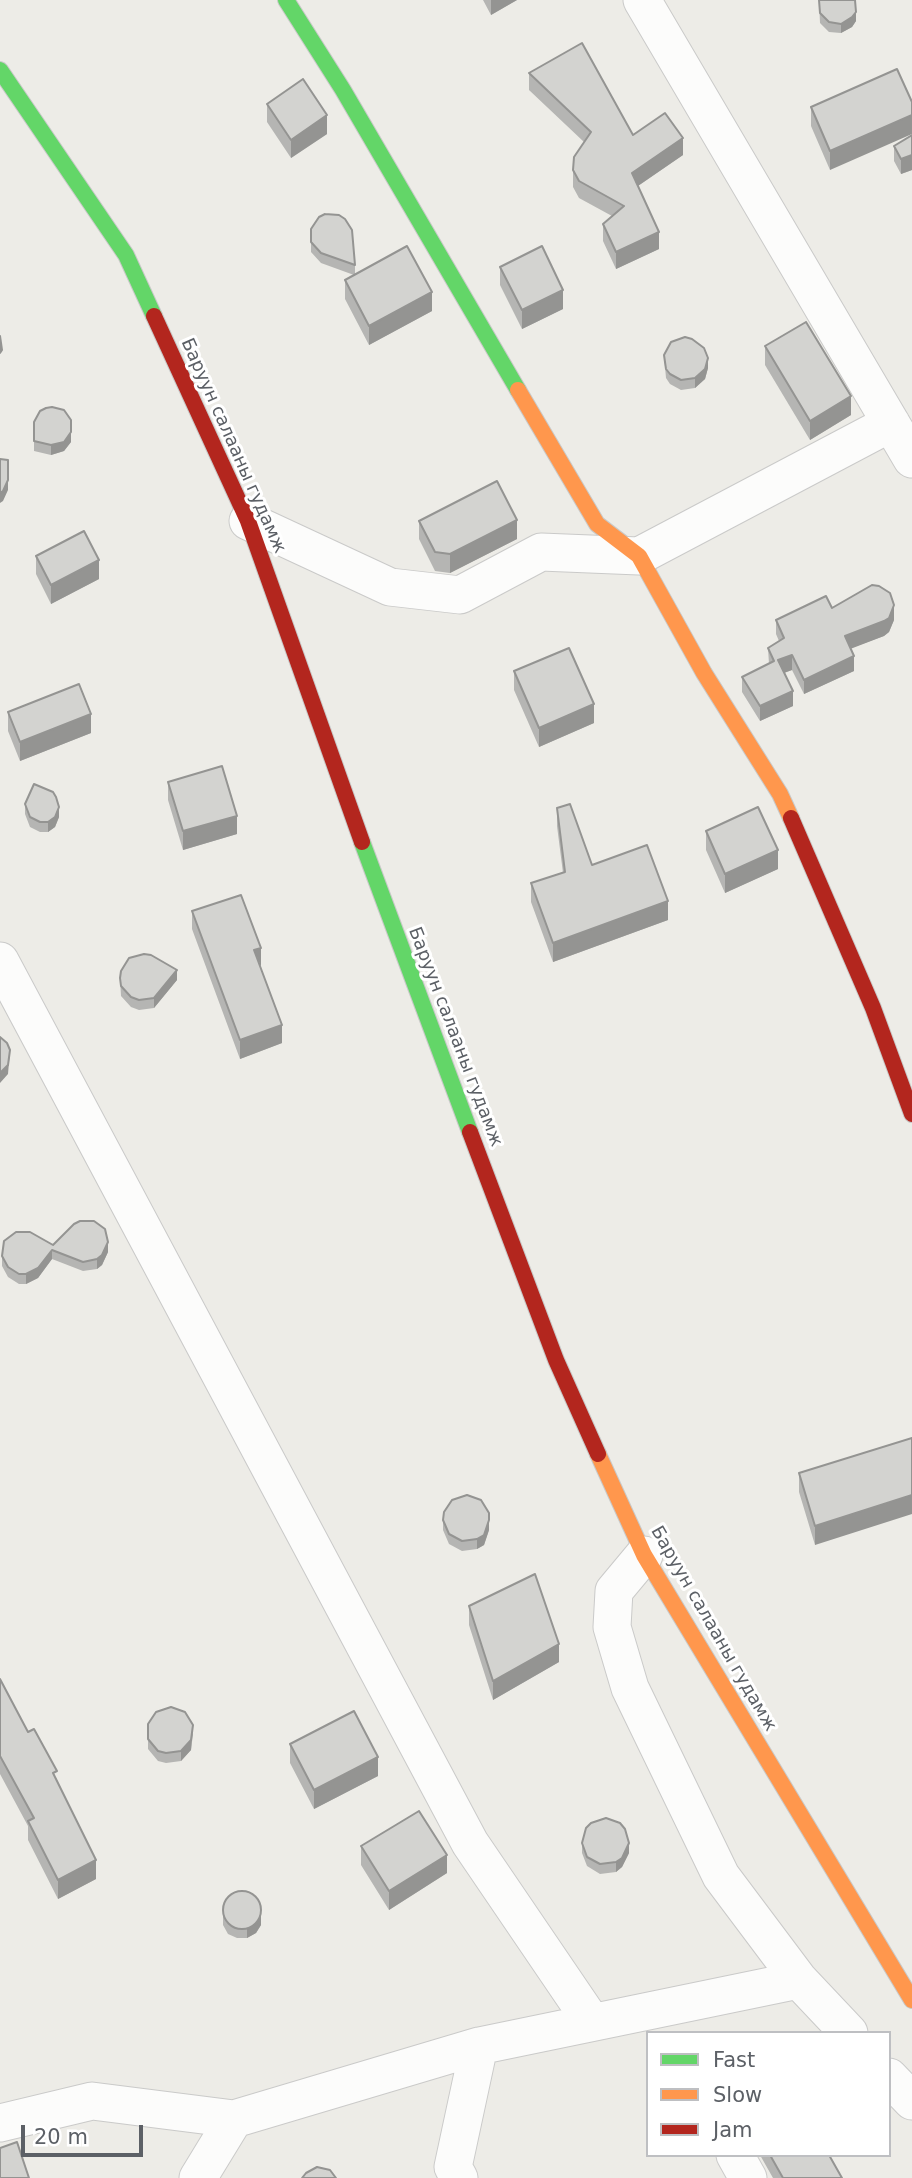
<!DOCTYPE html>
<html>
<head>
<meta charset="utf-8">
<style>
  body { margin:0 }
  #map { position:relative; width:912px; height:2178px; overflow:hidden; background:#edece7; font-family:"DejaVu Sans",sans-serif }
  canvas { display:block }
  .legend { position:absolute; left:646px; top:2031px; width:245px; height:126px; box-sizing:border-box; background:#fff; border:2px solid #bebfc2; margin:0; padding:9px 12px; list-style:none; font-size:21px; color:#5c6066 }
  .legend li { display:flex; align-items:center; gap:14px; height:35px }
  .legend b { width:35px; border:2px solid #bebfc2 }
  .scale { position:absolute; left:21px; top:2125px; width:122px; height:32px; box-sizing:border-box; border:4px solid #5c6066; border-top:0; padding-left:9px; font-size:21px; line-height:24px; white-space:nowrap; color:#5c6066; -webkit-text-stroke:5px #fff; paint-order:stroke }
</style>
</head>
<body>
<div id="map">
<canvas width="912" height="2178"></canvas>
<ul class="legend">
<li><b style="height:9px;background:#63d668"></b>Fast</li>
<li><b style="height:9px;background:#ff974d"></b>Slow</li>
<li><b style="height:9px;background:#b3261e"></b>Jam</li>
</ul>
<div class="scale">20 m</div>
</div>
<script>
const c = document.querySelector('canvas').getContext('2d');
c.lineJoin = 'round';
function shape(rows) {
  const path = new Path2D();
  for (const r of rows) {
    if (r.length === 3) {
      path.moveTo(r[0] + r[2], r[1]);
      path.arc(r[0], r[1], r[2], 0, 2 * Math.PI);
      continue;
    }
    path.moveTo(r[0], r[1]);
    for (let i = 2; i < r.length; i += 2) path.lineTo(r[i], r[i + 1]);
  }
  return path;
}
function strokePath(path, color, width, dash) {
  c.strokeStyle = color;
  c.lineWidth = width;
  c.lineCap = dash ? 'butt' : 'round';
  c.setLineDash(dash || []);
  c.stroke(path);
}
function fillPath(path, color) {
  c.fillStyle = color;
  c.fill(path, 'evenodd');
}
function drawText(font, color, halo, rows, align = 'center') {
  c.font = font + ' "DejaVu Sans",sans-serif';
  c.lineWidth = 6;
  c.setLineDash([]);
  c.textBaseline = 'middle';
  c.strokeStyle = halo;
  c.fillStyle = color;
  for (const [text, x, y, turn = 0] of rows) {
    c.save();
    c.translate(x, y);
    c.rotate((+turn || 0) * Math.PI / 180);
    c.textAlign = isNaN(turn) ? turn : align;
    if (halo) c.strokeText(text, 0, 0);
    c.fillText(text, 0, 0);
    c.restore();
  }
}
const street = shape([
  [642,0,912,459],
  [248,521,390,587,460,595,541,552,639,556,891,423],
  [0,961,470,1843,591,2021],
  [644,1555,614,1591,612,1627,630,1688,721,1876,799,1980,849,2033],
  [889,2077,912,2101],
  [0,2123,92,2101,234,2119,479,2046,799,1980],
  [735,2155,748,2178],
  [198,2178,234,2119],
  [459,2178,453,2167,479,2046]
]);
const fast = shape([
  [286,0,343,90,518,390],
  [0,70,126,255,154,316],
  [362,842,470,1132]
]);
const slow = shape([
  [518,390,597,524,639,556,704,673,780,794,791,818],
  [598,1454,644,1555,912,2000]
]);
const jam = shape([
  [154,316,248,521,362,842],
  [791,818,873,1008,912,1114],
  [470,1132,556,1360,598,1454]
]);
strokePath(street, '#cacac9', 39);
strokePath(fast, '#c9c9c8', 18);
strokePath(slow, '#c9c9c8', 18);
strokePath(jam, '#c9c9c8', 18);
strokePath(street, '#fcfcfb', 37);
strokePath(fast, '#63d668', 16);
strokePath(slow, '#ff974d', 16);
strokePath(jam, '#b3261e', 16);
fillPath(shape([
  [483,0,517,0,491,15],
  [819,0,856,21,852,27,841,33,829,32,820,23],
  [897,69,830,170,811,126,811,107],
  [529,73,633,135,683,155,638,186,659,249,616,269,603,241,603,224,612,216,579,198,573,187,573,170,584,142,529,90],
  [267,104,327,134,291,158,267,122],
  [912,135,912,170,901,174,894,161,894,146],
  [311,229,355,265,355,274,432,311,369,345,345,299,345,280,354,275,321,263,311,252],
  [500,267,563,309,522,329,500,285],
  [765,346,851,415,810,440,765,365],
  [664,355,708,368,705,379,695,388,681,390,670,384,666,378],
  [71,420,71,442,64,451,51,455,34,451,34,422],
  [419,521,517,539,450,573,435,571,419,539],
  [36,556,99,579,51,604,36,574],
  [832,608,894,620,889,632,884,636,851,648,854,671,804,694,792,670,784,673,793,706,760,721,742,692,742,677,769,664,768,648,779,641,776,634,776,620],
  [514,671,594,723,539,747,514,690],
  [8,712,91,733,20,761,8,731],
  [168,782,237,834,183,850,168,800],
  [25,804,59,817,55,827,48,832,40,832,30,827,25,814],
  [557,808,592,865,668,920,553,962,531,902,531,883,563,873,557,826],
  [706,831,778,869,725,893,706,850],
  [192,911,260,967,282,1043,240,1059,192,929],
  [120,978,177,980,154,1008,139,1010,131,1007,121,996],
  [53,1245,108,1252,102,1265,97,1269,83,1271,52,1259,38,1278,26,1284,19,1284,8,1277,2,1266,2,1256],
  [912,1438,815,1545,799,1492,799,1473],
  [443,1520,489,1530,484,1545,477,1549,462,1551,449,1544,443,1530],
  [469,1606,559,1662,493,1700,469,1625],
  [0,1679,28,1732,57,1780,96,1879,58,1899,28,1840,28,1826,0,1774],
  [148,1724,193,1734,191,1750,181,1761,166,1763,158,1761,148,1749],
  [290,1744,378,1776,314,1809,290,1763],
  [582,1843,629,1853,622,1867,616,1872,600,1874,587,1866,582,1853],
  [361,1846,447,1873,389,1910,361,1865],
  [223,1915,261,1925,256,1933,247,1938,237,1938,228,1934,223,1925],
  [760,2155,829,2155,842,2178,773,2178]
]), '#b5b5b3');
fillPath(shape([
  [491,0,517,0,491,15],
  [856,12,856,21,852,27,841,33,841,24],
  [327,115,327,134,291,158,291,140],
  [912,115,912,134,830,170,830,151],
  [683,138,683,155,632,190,632,173],
  [912,155,912,170,901,174,901,159],
  [659,232,659,249,616,269,616,252],
  [563,290,563,309,522,329,522,310],
  [432,292,432,311,369,345,369,326],
  [708,358,708,368,705,379,695,388,695,378],
  [851,396,851,415,810,440,810,421],
  [71,432,71,442,64,451,51,455,51,445],
  [8,480,8,490,3,501,0,503,0,493],
  [517,520,517,539,450,573,450,554],
  [99,560,99,579,51,604,51,585],
  [894,605,894,620,889,632,884,636,845,651,845,636],
  [792,655,792,670,778,675,778,660],
  [854,656,854,671,804,694,804,680],
  [793,691,793,706,760,721,760,706],
  [594,704,594,723,539,747,539,728],
  [91,714,91,733,20,761,20,742],
  [59,807,59,817,55,827,48,832,48,822],
  [237,816,237,834,183,850,183,831],
  [778,850,778,869,725,893,725,874],
  [668,901,668,920,553,962,553,943],
  [261,948,261,967,254,950],
  [177,970,177,980,154,1008,154,998],
  [282,1025,282,1043,240,1059,240,1040],
  [10,1050,8,1074,0,1083,0,1073],
  [108,1242,108,1252,102,1265,97,1269,97,1259],
  [52,1250,52,1259,38,1278,26,1284,26,1274],
  [912,1495,912,1514,815,1545,815,1526],
  [489,1520,489,1530,484,1545,477,1549,477,1539],
  [559,1644,559,1662,493,1700,493,1681],
  [193,1725,191,1750,181,1761,181,1751],
  [378,1757,378,1776,314,1809,314,1790],
  [629,1843,629,1853,622,1867,616,1872,616,1862],
  [447,1855,447,1873,389,1910,389,1891],
  [96,1860,96,1879,58,1899,58,1880],
  [261,1915,261,1925,256,1933,247,1938,247,1928]
]), '#949492');
const building = shape([
  [819,0,855,0,856,12,852,17,841,24,829,22,820,13,819,0],
  [582,43,633,135,665,113,683,138,632,173,659,232,616,252,603,224,624,206,579,181,573,170,574,157,591,132,529,73,582,43],
  [897,69,912,102,912,115,830,151,811,107,897,69],
  [303,79,327,115,291,140,267,104,303,79],
  [912,135,912,155,901,159,894,146,912,135],
  [325,214,339,215,345,219,352,230,355,265,321,253,311,242,311,229,319,217,325,214],
  [407,246,432,292,369,326,345,280,407,246],
  [542,246,563,290,522,310,500,267,542,246],
  [806,322,851,396,810,421,765,346,806,322],
  [0,336,2,350,0,353,0,336],
  [685,337,692,339,704,348,708,358,705,369,695,378,681,380,670,374,666,369,664,355,671,342,685,337],
  [52,407,64,410,71,420,71,432,64,442,51,445,34,441,34,422,40,411,46,408,52,407],
  [0,459,8,460,8,480,3,491,0,493,0,459],
  [497,481,517,520,450,554,435,552,419,521,497,481],
  [84,531,99,560,51,585,36,556,84,531],
  [872,585,879,586,890,593,894,605,889,618,884,621,845,636,854,656,804,680,792,655,778,660,793,691,760,706,742,677,774,661,768,648,784,638,776,620,826,596,832,608,872,585],
  [569,648,594,704,539,728,514,671,569,648],
  [79,684,91,714,20,742,8,712,79,684],
  [222,766,237,816,183,831,168,782,222,766],
  [34,784,53,792,56,797,59,807,55,817,48,822,40,822,30,817,25,804,34,784],
  [570,804,592,865,647,845,668,901,553,943,531,883,565,872,557,808,570,804],
  [758,807,778,850,725,874,706,831,758,807],
  [241,895,261,948,254,950,282,1025,240,1040,192,911,241,895],
  [144,954,151,955,177,970,154,998,139,1000,131,997,121,986,120,978,121,971,129,958,144,954],
  [0,1037,7,1043,10,1050,8,1065,0,1073,0,1037],
  [80,1221,94,1221,105,1229,108,1242,102,1255,97,1259,83,1262,52,1250,38,1268,26,1274,19,1274,8,1267,2,1256,4,1241,16,1232,30,1232,53,1245,74,1224,80,1221],
  [912,1438,912,1495,815,1526,799,1473,912,1438],
  [467,1495,481,1500,489,1513,489,1520,484,1535,477,1539,462,1541,449,1534,443,1520,444,1512,452,1500,467,1495],
  [535,1574,559,1644,493,1681,469,1606,535,1574],
  [0,1679,28,1732,34,1729,57,1771,53,1773,96,1860,58,1880,28,1821,34,1818,0,1756,0,1679],
  [171,1707,185,1712,193,1725,191,1740,181,1751,166,1753,158,1751,148,1739,148,1724,156,1712,171,1707],
  [354,1711,378,1757,314,1790,290,1744,354,1711],
  [419,1811,447,1855,389,1891,361,1846,419,1811],
  [606,1818,620,1823,625,1829,629,1843,622,1858,616,1862,600,1864,587,1857,582,1843,586,1828,591,1823,606,1818],
  [242,1910,19],
  [17,2142,29,2178,0,2178,0,2148,17,2142],
  [770,2155,829,2155,842,2178,783,2178,770,2155],
  [317,2167,330,2170,336,2178,302,2178,306,2173,317,2167]
]);
fillPath(building, '#d3d3d0');
strokePath(building, '#949492', 2);
drawText('18px', '#5c6066', '#fff', [
  ["Баруун салааны гудамж",233,446,66],
  ["Баруун салааны гудамж",455,1037,69],
  ["Баруун салааны гудамж",713,1629,60]
]);
</script>
</body>
</html>
